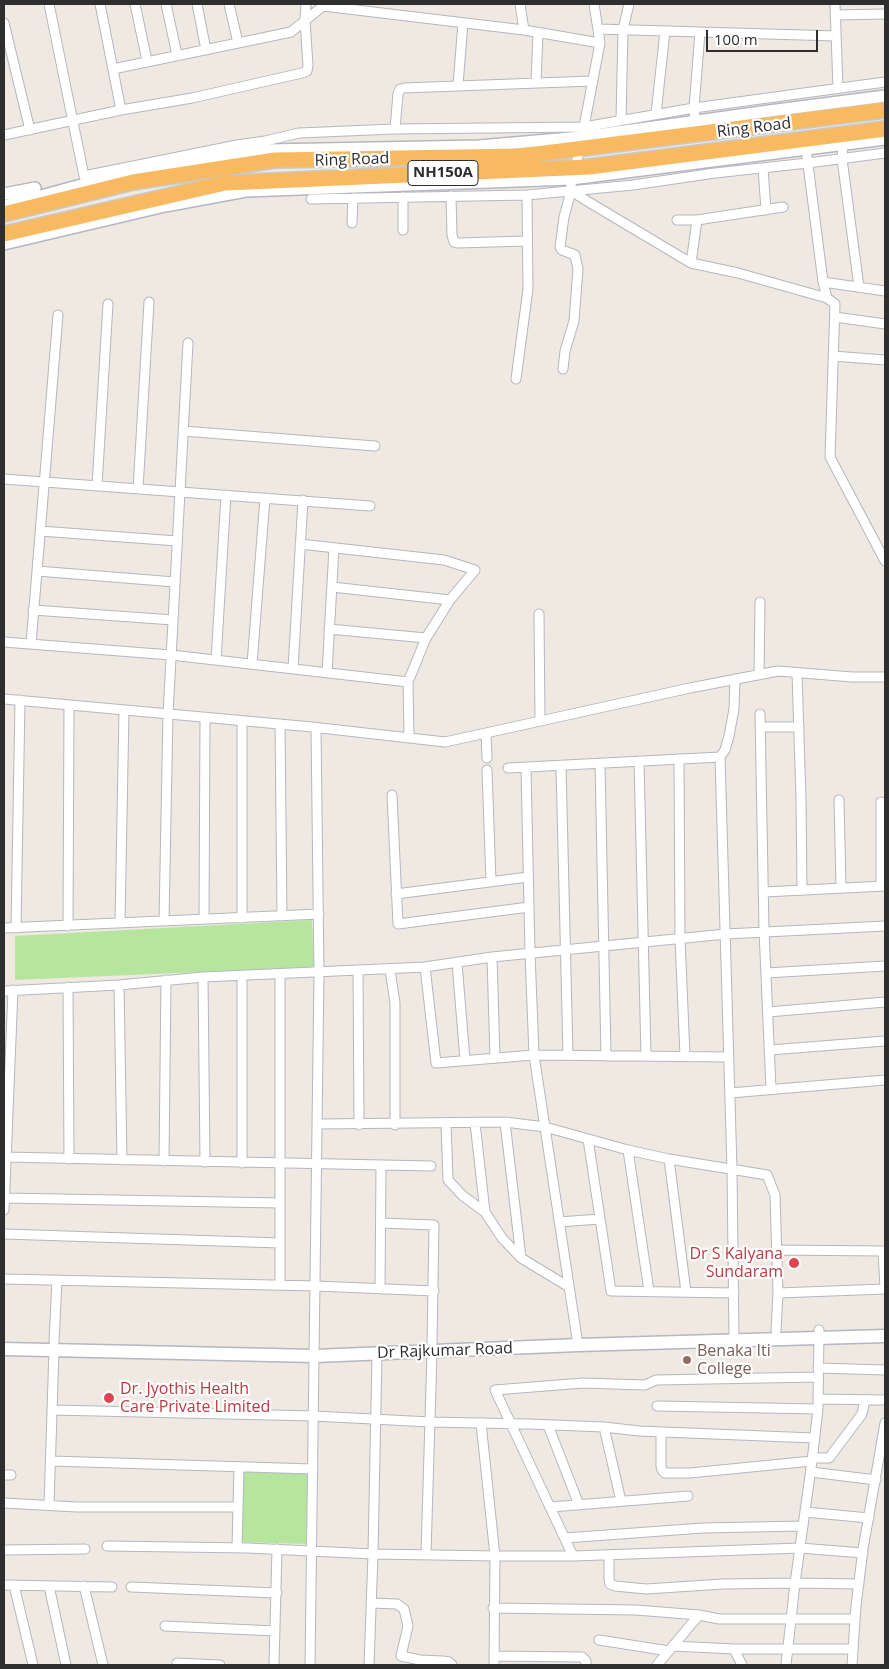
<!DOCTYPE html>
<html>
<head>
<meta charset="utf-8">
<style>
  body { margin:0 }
  #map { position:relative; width:889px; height:1669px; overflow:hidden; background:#efe9e1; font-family:"Open Sans",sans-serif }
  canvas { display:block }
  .frame { position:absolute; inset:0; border:5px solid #2e2e2e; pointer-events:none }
  .scale { position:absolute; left:706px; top:30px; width:112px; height:22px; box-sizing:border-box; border:2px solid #2e2e2e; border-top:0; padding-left:6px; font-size:15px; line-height:18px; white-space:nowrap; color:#2e2e2e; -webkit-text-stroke:4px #fff; paint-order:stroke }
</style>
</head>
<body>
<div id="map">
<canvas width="889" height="1669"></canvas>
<div class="frame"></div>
<div class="scale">100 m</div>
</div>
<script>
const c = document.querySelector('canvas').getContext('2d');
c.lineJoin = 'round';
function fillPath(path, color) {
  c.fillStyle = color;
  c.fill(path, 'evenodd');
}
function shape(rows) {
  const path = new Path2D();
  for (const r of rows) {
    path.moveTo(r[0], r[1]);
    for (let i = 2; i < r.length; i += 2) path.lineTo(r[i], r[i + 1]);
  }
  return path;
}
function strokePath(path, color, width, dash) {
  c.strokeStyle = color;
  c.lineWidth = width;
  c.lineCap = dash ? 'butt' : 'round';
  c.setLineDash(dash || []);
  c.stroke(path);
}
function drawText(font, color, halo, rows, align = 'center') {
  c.font = font + ' "Open Sans",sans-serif';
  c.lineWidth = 4.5;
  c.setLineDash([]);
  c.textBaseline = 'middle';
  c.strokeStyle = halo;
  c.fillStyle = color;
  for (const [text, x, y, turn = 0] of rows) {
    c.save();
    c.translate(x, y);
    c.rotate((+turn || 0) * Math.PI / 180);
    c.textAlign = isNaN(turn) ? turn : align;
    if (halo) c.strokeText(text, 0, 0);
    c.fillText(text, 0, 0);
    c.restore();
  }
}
fillPath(shape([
  [312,920,314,967,15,980,15,936],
  [242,1472,308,1473,306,1544,241,1542]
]), '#b6e59e');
const minor = shape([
  [49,4,84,176,237,145,265,141,299,133,395,129,584,127,694,108,885,82],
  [100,4,121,110],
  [135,4,147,61],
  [166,4,177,55],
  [197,4,206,50],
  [229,4,238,43],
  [520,4,524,30],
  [835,4,838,88],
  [835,15,885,14],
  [4,23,30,130],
  [598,29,836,36],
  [113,69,291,32,323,6,524,30,600,43],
  [536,82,538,33],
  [458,85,463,23],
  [656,114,665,31],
  [621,120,623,29,629,4],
  [695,121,694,108,700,32],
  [395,129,398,94,400,89,404,88,592,81],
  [583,132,600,43,594,4],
  [4,135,121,110,192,98,302,73,307,71,308,65,305,21,306,4],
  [843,145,842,159,859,287],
  [580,147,575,168,571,179,571,191,592,204,691,263,738,273,827,298,835,304,830,457,885,561],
  [806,149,823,282,827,298],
  [763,168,766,210],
  [451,196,452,235,454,242,457,243,527,241],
  [311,199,527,195,633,185,715,173,808,163,885,153],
  [677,220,697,220,783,207],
  [352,223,353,198],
  [403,230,403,197],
  [691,263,697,220],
  [823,282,885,291],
  [835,317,885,324],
  [833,356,885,360],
  [563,369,565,351,574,321,578,269,575,255,562,250,560,247,564,217,571,191],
  [516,379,528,289,527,195],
  [183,431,375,446],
  [4,479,370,506],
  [97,486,108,304],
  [138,489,149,302],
  [40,531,177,541],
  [300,544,444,560,475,570,450,600,426,638,408,682,409,738],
  [37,571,175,582],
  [332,587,450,600],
  [33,610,173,620],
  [539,614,540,721],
  [329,629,426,638],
  [4,642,171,655,408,682],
  [31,644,58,315],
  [216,660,226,495],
  [252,664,265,498],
  [293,669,303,500],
  [327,673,334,548],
  [797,673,801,799,802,890],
  [759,675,760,602],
  [4,699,312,727,445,742,690,688,778,671,852,677,885,677],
  [760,714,764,931,771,1089],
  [280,724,282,916],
  [760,727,799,727],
  [486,733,487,758],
  [679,759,680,938,685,1056],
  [639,761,646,1056],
  [600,764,606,1056],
  [561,766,568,1055],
  [508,768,720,757],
  [526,768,530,953,534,1055,578,1345],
  [487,770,491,881],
  [392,795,398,924,529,907],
  [839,800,841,887],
  [881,886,881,802],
  [764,892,885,886],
  [396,894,528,877],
  [242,918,242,721],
  [204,919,205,717],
  [164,921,168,714,188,343],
  [120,923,124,710],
  [68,926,69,705],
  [4,928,319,914],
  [16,928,20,700],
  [492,957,495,1058],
  [457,963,465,1060],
  [425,967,436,1063,534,1055,728,1057],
  [358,970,359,1125],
  [390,970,395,1003,395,1125],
  [766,973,885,966],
  [280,974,280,1285],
  [203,977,205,1162],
  [119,985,122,1160],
  [68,987,69,1159],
  [4,991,119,985,203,977,425,967,492,957,726,934,885,926],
  [768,1012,885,1002],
  [770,1050,885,1041],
  [730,1093,885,1080],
  [505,1122,521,1258],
  [446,1123,448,1180,463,1196,485,1212,502,1238,521,1258,569,1287],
  [475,1123,485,1212],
  [318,1124,505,1122,545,1127,628,1150,669,1159,767,1175,775,1195,778,1293,776,1331],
  [588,1139,611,1291,734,1293],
  [628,1150,649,1291],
  [4,1157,431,1166],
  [669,1159,686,1292],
  [164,1161,166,980],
  [242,1163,242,976],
  [4,1198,280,1203],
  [4,1210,13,990],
  [559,1222,600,1219],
  [381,1223,434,1225,432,1343],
  [4,1234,280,1243],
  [777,1250,883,1251,885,1288],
  [4,1279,316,1286,434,1291],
  [380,1289,381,1166],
  [778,1293,885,1289],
  [734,1340,732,1169,720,757,725,750,729,736,734,709,735,679],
  [54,1342,57,1280],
  [818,1368,885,1370],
  [818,1399,885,1400],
  [657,1406,818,1409],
  [53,1410,314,1416,430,1422,529,1424,604,1427,639,1431,814,1438],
  [481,1423,495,1556,494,1665],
  [548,1425,579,1505],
  [604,1427,621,1501],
  [661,1432,661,1466,662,1470,665,1473,690,1473,812,1461],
  [813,1458,829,1458,862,1414,865,1400],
  [51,1461,313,1469],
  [811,1472,876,1480],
  [4,1475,11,1475],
  [4,1503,77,1507,238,1507],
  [49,1505,54,1350],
  [551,1507,688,1496],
  [805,1512,869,1518],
  [565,1538,703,1528,803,1526],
  [107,1546,248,1548,373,1554,495,1556,573,1556,800,1548,863,1553],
  [237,1548,239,1467],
  [4,1550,85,1549],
  [426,1554,432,1352],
  [609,1555,609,1579,610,1584,615,1586,646,1589,723,1584,795,1583,859,1584],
  [573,1556,495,1390,583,1383,645,1385,656,1380,818,1377],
  [4,1585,112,1587],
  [14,1585,33,1665],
  [49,1586,66,1665],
  [84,1586,103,1665],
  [131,1587,277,1593],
  [371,1603,397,1604,404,1609,408,1626,401,1656,420,1660,443,1661,449,1662,452,1665],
  [493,1608,636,1610,699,1615,719,1619,855,1619],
  [165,1626,275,1631],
  [599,1640,669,1651],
  [673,1646,734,1649,742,1665],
  [734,1649,853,1649],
  [494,1656,582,1657,586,1661,586,1665],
  [177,1663,220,1665],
  [274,1665,277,1549],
  [310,1665,319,973,316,728],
  [369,1665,373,1554,377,1354],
  [657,1665,699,1615],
  [786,1665,795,1583,812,1461,818,1409,819,1330],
  [852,1665,856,1606,863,1549,885,1423]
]);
const tertiary = shape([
  [4,194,35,188],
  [4,206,85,184,175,165,268,150,479,146,582,137,769,111,885,96],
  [4,244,165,206,246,191,571,179,885,139]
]);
const secondary = shape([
  [4,1349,315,1356,578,1345,885,1336]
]);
const trunk = shape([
  [4,214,133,182,275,160,521,156,885,110],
  [4,234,225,183,589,167,885,129]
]);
strokePath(minor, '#b4b7c1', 11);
strokePath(tertiary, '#b4b7c1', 14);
strokePath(secondary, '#b4b7c1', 15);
strokePath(trunk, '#c9c9c9', 18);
strokePath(minor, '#fff', 9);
strokePath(tertiary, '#fff', 11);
strokePath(secondary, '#fff', 12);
strokePath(trunk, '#f8ba60', 15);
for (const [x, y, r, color] of [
  [794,1263,6,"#e0444e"],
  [687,1360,5,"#8d6e63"],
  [109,1398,6,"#e0444e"]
]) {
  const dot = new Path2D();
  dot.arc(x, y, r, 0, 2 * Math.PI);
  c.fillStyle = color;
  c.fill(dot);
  strokePath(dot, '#fff', 2);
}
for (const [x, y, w] of [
  [443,173,70]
]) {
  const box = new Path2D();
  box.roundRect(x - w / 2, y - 12.5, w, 25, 4);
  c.fillStyle = '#fff';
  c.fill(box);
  strokePath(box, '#2e2e2e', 1);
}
drawText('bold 15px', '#2e2e2e', null, [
  ["NH150A",443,173]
]);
drawText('16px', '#2e2e2e', '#fff', [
  ["Ring Road",754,128,-7],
  ["Ring Road",352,160,-2],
  ["Dr Rajkumar Road",445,1351,-2]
]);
drawText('16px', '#be3a42', '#fff', [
  ["Dr S Kalyana",783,1254],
  ["Sundaram",783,1272],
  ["Dr. Jyothis Health",120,1389,"left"],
  ["Care Private Limited",120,1407,"left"]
], 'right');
drawText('16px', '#785e54', '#fff', [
  ["Benaka Iti",697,1351],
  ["College",697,1369]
], 'left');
</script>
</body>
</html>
